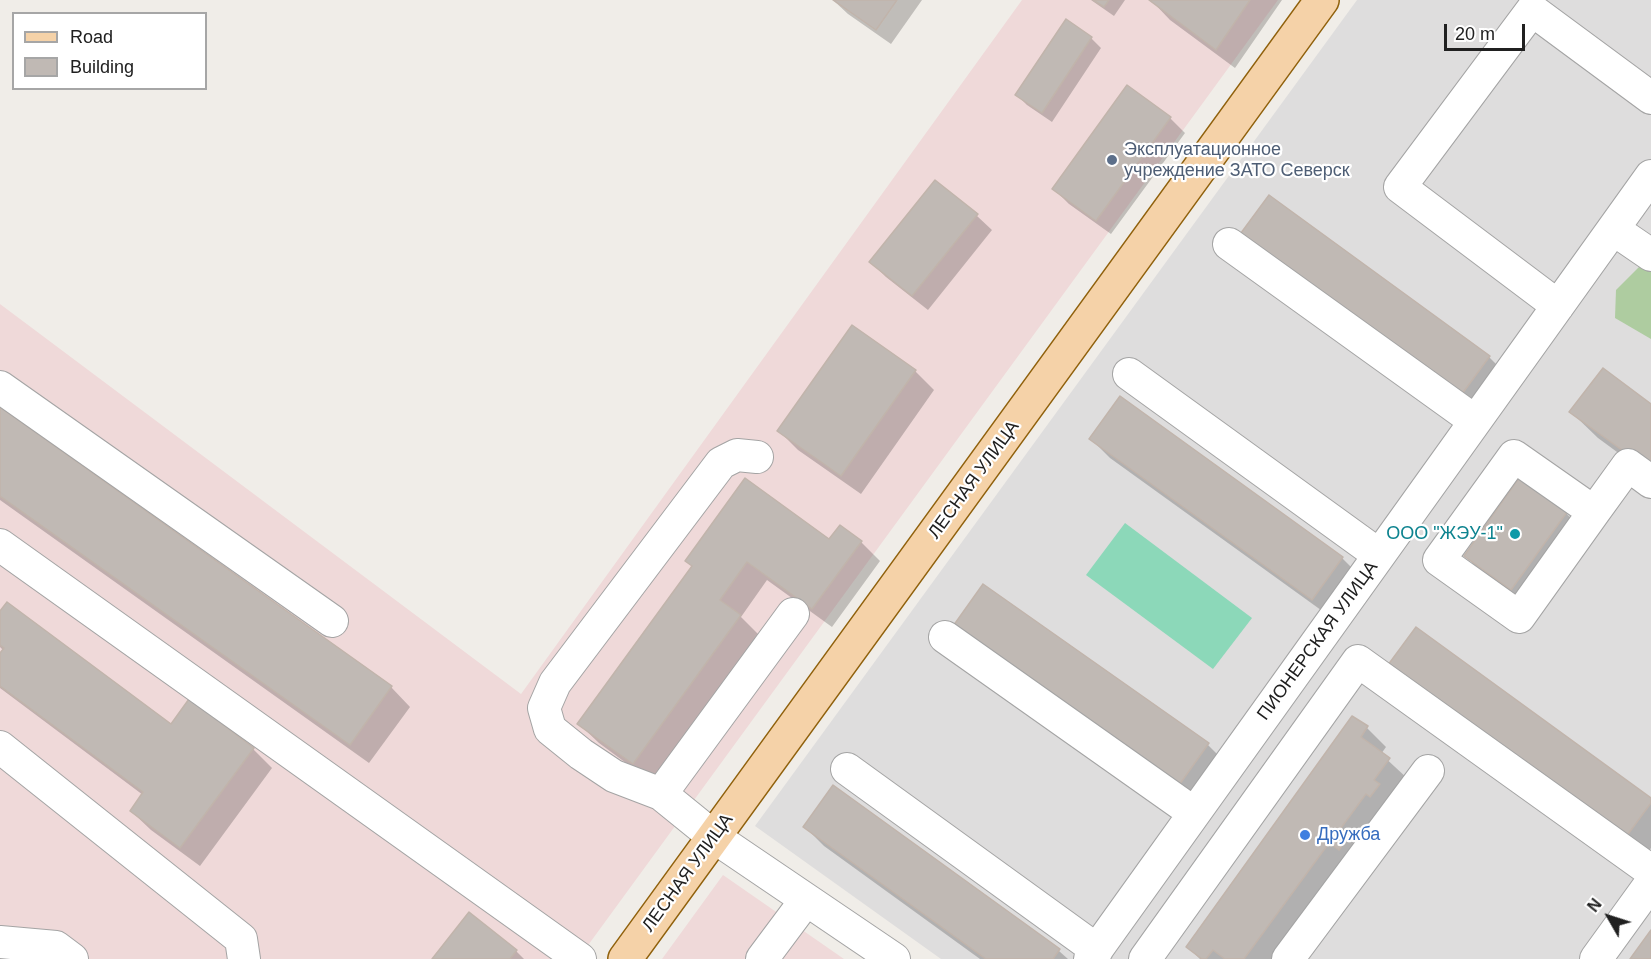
<!DOCTYPE html>
<html>
<head>
<meta charset="utf-8">
<style>
  body { margin:0 }
  #map { position:relative; width:1651px; height:959px; overflow:hidden; background:#f0ede8; font-family:Helvetica,sans-serif }
  canvas { display:block }
  .legend { position:absolute; left:12px; top:12px; width:195px; height:78px; box-sizing:border-box; background:#fff; border:2px solid #a6a6a6; margin:0; padding:8px 10px; list-style:none; font-size:18px; color:#202020 }
  .legend li { display:flex; align-items:center; gap:12px; height:30px }
  .legend b { width:30px; border:2px solid #a6a6a6 }
  .north { position:absolute; left:1579px; top:887px; width:60px; height:60px; -webkit-text-stroke:4px #fff; paint-order:stroke; rotate:309deg; font-size:16px; font-weight:700; line-height:24px; text-align:center; color:#202020 }
  .north::after { content:''; display:block; margin:auto; width:21px; height:27px; background:#202020; clip-path:polygon(50% 0,100% 100%,50% 72%,0 100%) }
  .scale { position:absolute; left:1444px; top:24px; width:81px; height:27px; box-sizing:border-box; border:3px solid #202020; border-top:0; padding-left:8px; font-size:18px; line-height:21px; white-space:nowrap; color:#202020; -webkit-text-stroke:4px #fff; paint-order:stroke }
</style>
</head>
<body>
<div id="map">
<canvas width="1651" height="959"></canvas>
<ul class="legend">
<li><b style="height:8px;background:#f5d2a8"></b>Road</li>
<li><b style="height:16px;background:#c0b9b4"></b>Building</li>
</ul>
<div class="north">N</div>
<div class="scale">20 m</div>
</div>
<script>
const c = document.querySelector('canvas').getContext('2d');
c.lineJoin = 'round';
function fillPath(path, color) {
  c.fillStyle = color;
  c.fill(path, 'evenodd');
}
function shape(rows) {
  const path = new Path2D();
  for (const r of rows) {
    path.moveTo(r[0], r[1]);
    for (let i = 2; i < r.length; i += 2) path.lineTo(r[i], r[i + 1]);
  }
  return path;
}
function strokePath(path, color, width, dash) {
  c.strokeStyle = color;
  c.lineWidth = width;
  c.lineCap = dash ? 'butt' : 'round';
  c.setLineDash(dash || []);
  c.stroke(path);
}
function drawText(font, color, halo, rows, align = 'center') {
  c.font = font + ' Helvetica,sans-serif';
  c.lineWidth = 4.5;
  c.setLineDash([]);
  c.textBaseline = 'middle';
  c.strokeStyle = halo;
  c.fillStyle = color;
  for (const [text, x, y, turn = 0] of rows) {
    c.save();
    c.translate(x, y);
    c.rotate((+turn || 0) * Math.PI / 180);
    c.textAlign = isNaN(turn) ? turn : align;
    if (halo) c.strokeText(text, 0, 0);
    c.fillText(text, 0, 0);
    c.restore();
  }
}
fillPath(shape([
  [1357,0,1651,0,1651,959,941,959,755,826]
]), '#dedddd');
fillPath(shape([
  [1022,0,1278,0,578,959,0,959,0,304,521,694],
  [723,875,844,959,662,959]
]), '#efd9d9');
fillPath(shape([
  [1640,266,1651,268,1651,339,1615,318,1616,290]
]), '#aecca0');
fillPath(shape([
  [1125,523,1252,618,1213,669,1086,575]
]), '#8cd8b9');
fillPath(shape([
  [833,0,922,0,891,44,848,14],
  [1091,0,1125,0,1114,16],
  [1151,0,1282,0,1235,68,1170,20],
  [1091,38,1101,48,1052,122,1027,105,1017,95],
  [1127,87,1170,118,1185,133,1111,234,1069,204,1054,189],
  [935,182,977,216,992,230,928,310,886,277,871,262],
  [1259,256,1489,357,1508,376,1479,416],
  [915,371,934,390,861,494,798,450,779,431],
  [1651,406,1651,477,1598,438,1571,412],
  [0,409,391,687,410,707,369,763,0,500],
  [1091,439,1342,558,1361,577,1332,618,1110,458],
  [1566,513,1580,528,1527,603,1480,571,1466,556],
  [829,541,861,542,880,561,832,627,767,580,741,617,760,636,653,783,599,743,579,724,693,567],
  [0,614,171,726,253,749,272,768,200,866,151,830,131,811,143,795,0,688,0,655,4,651,0,647],
  [953,629,1208,745,1227,764,1197,806],
  [1406,688,1651,799,1651,848,1643,859],
  [1367,728,1386,747,1381,754,1408,779,1277,959,1200,959,1188,947],
  [833,788,1059,951,1068,959,980,959,824,846,805,827],
  [469,914,516,951,524,959,434,959]
]), '#0003');
const building = shape([
  [833,0,897,0,876,30,833,0],
  [1093,0,1109,0,1104,7,1093,0],
  [1149,0,1250,0,1216,50,1149,0],
  [1066,19,1092,37,1042,113,1015,95,1066,19],
  [1127,85,1171,117,1096,221,1052,189,1127,85],
  [935,180,978,214,912,296,869,262,935,180],
  [1269,195,1490,356,1459,398,1238,237,1269,195],
  [852,325,916,370,841,476,777,431,852,325],
  [1603,368,1651,404,1651,471,1569,412,1603,368],
  [1120,396,1343,557,1312,600,1089,439,1120,396],
  [0,407,392,686,350,745,0,496,0,407],
  [745,478,829,539,840,525,862,541,812,609,747,562,720,600,741,615,633,764,577,724,692,566,685,561,745,478],
  [1519,478,1567,512,1511,590,1464,556,1519,478],
  [983,584,1209,743,1177,788,951,629,983,584],
  [7,602,171,724,189,699,254,748,180,848,130,811,143,792,0,686,0,653,4,648,0,645,0,611,7,602],
  [1416,627,1651,798,1651,803,1623,841,1385,669,1416,627],
  [1352,716,1368,726,1361,737,1390,758,1374,780,1380,784,1370,797,1366,794,1338,832,1347,838,1339,850,1329,843,1244,959,1225,959,1213,950,1206,959,1202,959,1186,947,1352,716],
  [833,785,1060,949,1053,959,986,959,803,827,833,785],
  [469,912,517,950,510,959,432,959,469,912],
  [1651,930,1651,959,1630,959,1651,930]
]);
fillPath(building, '#c0b9b4');
strokePath(building, '#c1b4ab', 1.5);
const minor = shape([
  [1613,229,1651,255],
  [1229,244,1475,421],
  [1558,306,1400,187,1532,10,1651,98],
  [1129,374,1379,555],
  [0,387,332,621],
  [757,457,737,455,721,463,555,683,544,708,550,729,581,754,614,776,661,794,714,837,894,959],
  [1594,512,1514,456,1439,560,1519,617,1594,512,1628,465,1651,482],
  [0,545,580,959],
  [945,637,1194,813],
  [0,747,241,939,244,959],
  [847,769,1097,950],
  [661,794,793,614],
  [0,942,56,947,72,959],
  [762,959,806,900],
  [1090,959,1651,176],
  [1145,959,1358,661,1651,871],
  [1288,959,1428,771],
  [1596,959,1651,883]
]);
const major = shape([
  [625,959,1322,0]
]);
strokePath(minor, '#a4a4a4', 34);
strokePath(major, '#90610c', 36);
strokePath(minor, '#fff', 32);
strokePath(major, '#f5d2a8', 33);
for (const [x, y, r, color] of [
  [1112,160,6,"#5c6f8a"],
  [1515,534,6,"#0f9aa8"],
  [1305,835,6,"#3f7fe0"]
]) {
  const dot = new Path2D();
  dot.arc(x, y, r, 0, 2 * Math.PI);
  c.fillStyle = color;
  c.fill(dot);
  strokePath(dot, '#fff', 2);
}
drawText('18px', '#4e5e75', '#fff', [
  ["Эксплуатационное",1124,150],
  ["учреждение ЗАТО Северск",1124,171]
], 'left');
drawText('18px', '#202020', '#fff', [
  ["ЛЕСНАЯ УЛИЦА",974,480,-54],
  ["ПИОНЕРСКАЯ УЛИЦА",1318,641,-54],
  ["ЛЕСНАЯ УЛИЦА",688,873,-54]
]);
drawText('18px', '#0d838f', '#fff', [
  ["ООО \"ЖЭУ-1\"",1503,534]
], 'right');
drawText('18px', '#366cbe', '#fff', [
  ["Дружба",1317,835]
], 'left');
</script>
</body>
</html>
